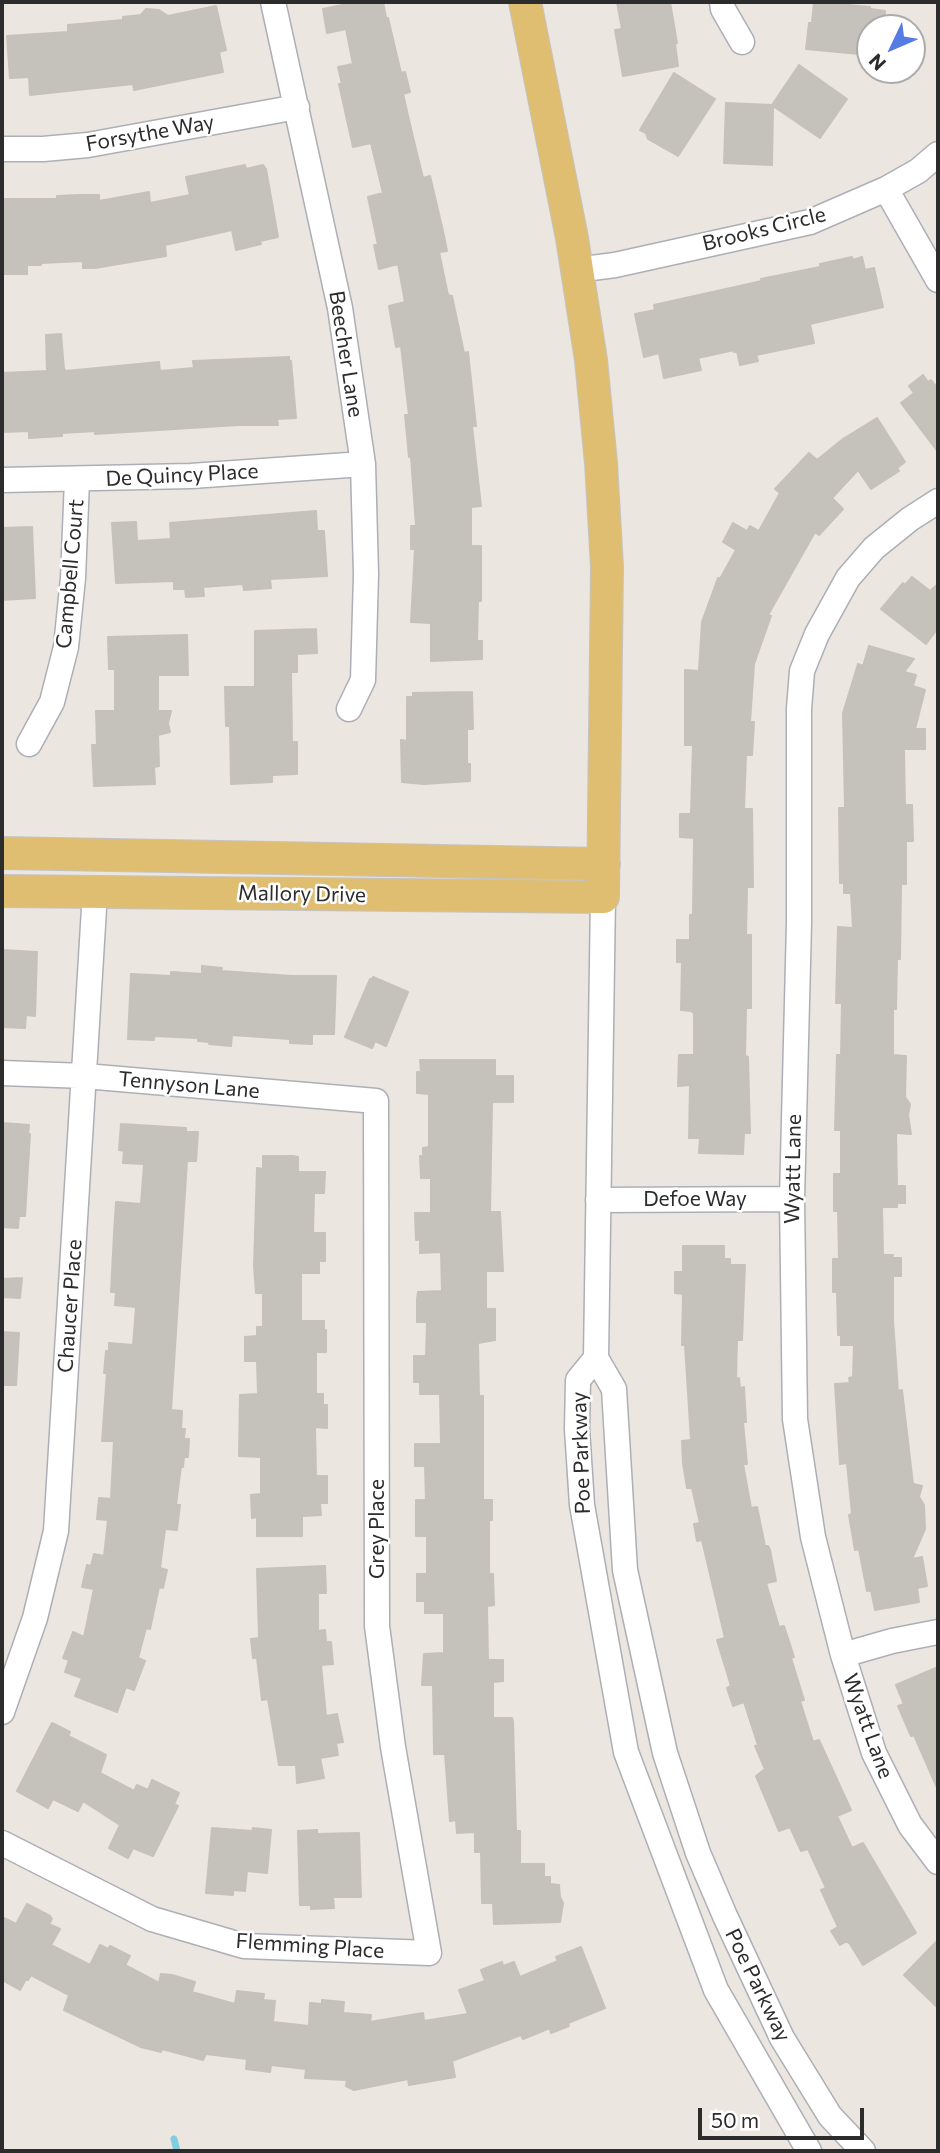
<!DOCTYPE html>
<html>
<head>
<meta charset="utf-8">
<style>
  body { margin:0 }
  #map { position:relative; width:940px; height:2153px; overflow:hidden; background:#ece6e0; font-family:Commissioner,sans-serif }
  canvas { display:block }
  .frame { position:absolute; inset:0; border:4px solid #2c2c2c; pointer-events:none }
  .north { position:absolute; left:856px; top:14px; width:70px; height:70px; box-sizing:border-box; background:#fff; border:2px solid #ababab; border-radius:50%; rotate:226deg; font-size:19px; font-weight:700; line-height:28px; text-align:center; color:#2c2c2c }
  .north::after { content:''; display:block; margin:auto; width:24px; height:32px; background:#557be4; clip-path:polygon(50% 0,100% 100%,50% 72%,0 100%) }
  .scale { position:absolute; left:698px; top:2108px; width:166px; height:32px; box-sizing:border-box; border:4px solid #2c2c2c; border-top:0; padding-left:9px; font-size:21px; line-height:24px; white-space:nowrap; color:#2c2c2c; -webkit-text-stroke:5px #fff; paint-order:stroke }
</style>
</head>
<body>
<div id="map">
<canvas width="940" height="2153"></canvas>
<div class="frame"></div>
<div class="north">N</div>
<div class="scale">50 m</div>
</div>
<script>
const c = document.querySelector('canvas').getContext('2d');
c.lineJoin = 'round';
function shape(rows) {
  const path = new Path2D();
  for (const r of rows) {
    path.moveTo(r[0], r[1]);
    for (let i = 2; i < r.length; i += 2) path.lineTo(r[i], r[i + 1]);
  }
  return path;
}
function strokePath(path, color, width, dash) {
  c.strokeStyle = color;
  c.lineWidth = width;
  c.lineCap = dash ? 'butt' : 'round';
  c.setLineDash(dash || []);
  c.stroke(path);
}
function fillPath(path, color) {
  c.fillStyle = color;
  c.fill(path, 'evenodd');
}
function drawText(font, color, halo, rows, align = 'center') {
  c.font = font + ' Commissioner,sans-serif';
  c.lineWidth = 5;
  c.setLineDash([]);
  c.textBaseline = 'middle';
  c.strokeStyle = halo;
  c.fillStyle = color;
  for (const [text, x, y, turn = 0] of rows) {
    c.save();
    c.translate(x, y);
    c.rotate((+turn || 0) * Math.PI / 180);
    c.textAlign = isNaN(turn) ? turn : align;
    if (halo) c.strokeText(text, 0, 0);
    c.fillText(text, 0, 0);
    c.restore();
  }
}
strokePath(shape([
  [174,2139,177,2151]
]), '#81cee0', 7);
const building = shape([
  [357,2,383,2,386,18,388,18,401,73,405,72,410,92,403,94,412,133,423,178,430,176,443,231,447,251,439,252,448,295,452,296,464,353,468,352,476,426,472,426,481,506,471,507,471,546,481,546,481,601,478,601,477,641,482,641,482,659,431,661,431,623,411,622,415,549,411,549,411,526,416,526,411,457,409,457,405,415,409,415,401,346,396,347,389,306,405,302,398,264,379,269,374,245,378,245,368,197,383,193,371,143,353,147,339,84,342,84,338,67,353,64,346,29,327,33,323,9,357,2],
  [617,2,670,2,677,43,675,44,678,66,623,76,615,30,622,29,617,2],
  [814,2,870,7,870,9,885,11,883,28,870,28,870,55,806,49,809,23,812,23,814,2],
  [216,6,226,50,219,52,223,72,134,90,133,84,30,95,29,77,10,78,7,36,68,32,68,25,123,20,123,17,141,15,146,9,159,10,168,16,216,6],
  [799,65,847,99,820,138,773,106,772,165,724,163,726,103,772,105,799,65],
  [674,73,715,99,678,156,648,139,646,133,640,130,674,73],
  [245,165,246,169,263,165,266,169,278,237,260,241,261,244,236,250,232,230,165,245,166,256,95,268,83,268,83,261,41,263,41,265,27,265,27,274,2,274,2,199,57,199,57,196,79,195,99,195,99,201,149,192,150,203,190,195,186,177,245,165],
  [852,257,853,260,862,257,865,270,874,268,883,307,810,324,814,343,756,355,758,361,740,365,737,351,734,352,734,350,698,358,701,370,664,378,659,353,644,357,635,314,655,310,654,305,762,281,761,279,820,267,820,264,852,257],
  [61,334,64,369,66,371,159,362,160,371,194,368,193,361,289,357,289,361,291,361,296,418,277,419,278,425,238,425,95,434,95,431,62,433,62,436,29,438,29,431,2,432,2,373,47,371,46,335,61,334],
  [923,375,928,382,931,380,938,389,938,452,901,403,914,393,909,386,923,375],
  [877,418,905,462,897,468,899,471,871,489,858,470,832,498,843,509,819,535,815,532,768,615,771,616,754,664,750,722,754,722,752,755,746,755,744,809,752,809,753,887,747,887,746,935,751,935,751,1008,746,1008,745,1056,748,1057,750,1133,744,1133,743,1154,699,1153,700,1138,689,1138,690,1085,678,1086,679,1055,694,1055,694,1013,691,1011,681,1010,682,962,677,962,677,940,690,940,690,915,693,915,694,838,680,837,680,814,691,814,693,745,685,745,685,670,699,671,702,622,718,578,720,579,736,550,723,542,733,523,747,531,750,526,759,531,780,493,775,489,809,453,817,460,843,439,877,418],
  [316,511,317,531,324,531,327,576,270,579,271,588,244,590,243,584,203,587,204,596,186,597,185,589,174,589,174,581,116,583,112,523,136,522,137,541,171,539,170,523,316,511],
  [32,527,35,598,2,600,2,528,32,527],
  [912,577,930,591,938,584,938,628,926,644,881,609,903,583,905,585,912,577],
  [316,629,317,653,297,654,297,672,291,672,292,742,297,742,297,774,272,775,272,782,231,784,230,726,226,726,225,687,255,687,255,631,316,629],
  [187,635,188,675,158,675,158,711,171,711,168,723,170,732,158,735,159,766,154,767,155,784,94,786,92,745,97,745,96,711,115,711,115,669,109,669,108,637,187,635],
  [869,646,914,659,904,672,916,675,913,686,925,690,915,729,925,729,925,749,904,749,905,805,912,805,913,841,906,841,906,884,901,884,900,959,897,959,896,1009,893,1009,893,1055,906,1056,905,1097,910,1104,908,1115,911,1134,896,1133,897,1186,905,1186,905,1203,897,1203,897,1207,882,1207,883,1255,893,1255,892,1258,901,1258,901,1276,893,1276,893,1320,898,1391,902,1390,913,1484,922,1486,919,1497,924,1505,925,1529,912,1559,922,1557,927,1586,917,1588,919,1602,875,1610,871,1590,867,1591,859,1549,855,1550,849,1515,852,1514,847,1463,840,1464,835,1384,850,1383,849,1378,853,1377,854,1345,841,1345,841,1335,838,1335,837,1292,833,1292,833,1259,839,1259,838,1211,834,1211,834,1174,841,1174,841,1130,835,1130,837,1055,841,1055,842,1003,836,1003,838,927,853,928,851,893,844,893,844,883,840,883,839,808,845,808,843,713,858,664,863,666,869,646],
  [472,692,473,729,467,729,467,764,470,764,470,781,424,784,402,782,401,740,407,741,407,697,413,697,413,693,472,692],
  [2,950,37,952,35,1016,26,1015,25,1028,2,1027,2,950],
  [202,966,222,968,221,971,292,976,336,976,334,1034,312,1034,312,1044,290,1043,290,1039,232,1035,231,1046,209,1044,210,1042,198,1041,198,1038,154,1036,154,1040,128,1039,131,974,171,976,171,972,202,974,202,966],
  [373,977,408,992,386,1046,375,1041,372,1048,345,1037,370,979,372,980,373,977],
  [420,1060,495,1060,495,1076,513,1076,513,1102,492,1102,490,1212,500,1212,503,1271,486,1271,486,1309,495,1309,495,1340,478,1343,479,1396,483,1396,483,1500,492,1500,492,1520,489,1520,489,1574,493,1574,494,1605,487,1606,488,1660,503,1660,503,1681,493,1682,493,1718,512,1718,513,1722,516,1831,520,1831,520,1864,544,1864,544,1877,550,1877,550,1884,559,1885,560,1897,563,1903,560,1922,494,1924,493,1903,482,1903,481,1852,475,1852,475,1832,457,1833,456,1820,450,1821,445,1754,434,1754,433,1685,422,1685,424,1654,444,1653,444,1613,425,1613,425,1601,417,1601,417,1574,427,1574,427,1536,416,1536,416,1500,426,1500,425,1466,415,1466,415,1444,441,1444,440,1394,420,1394,420,1382,414,1382,414,1356,426,1356,427,1322,417,1322,417,1299,418,1292,442,1291,441,1252,420,1253,420,1239,416,1240,415,1213,431,1213,431,1178,421,1178,420,1156,423,1157,423,1148,429,1147,429,1094,417,1093,417,1072,421,1072,420,1060],
  [2,1123,29,1125,28,1134,30,1134,25,1216,19,1216,18,1228,2,1227,2,1123],
  [121,1124,186,1128,186,1132,198,1132,196,1161,187,1161,171,1410,182,1411,181,1429,185,1429,184,1439,189,1439,188,1457,184,1457,183,1467,181,1466,176,1505,180,1505,177,1530,165,1529,160,1568,167,1570,163,1588,159,1587,150,1629,146,1628,138,1658,145,1661,134,1690,126,1687,117,1712,75,1696,82,1678,65,1672,69,1660,63,1658,73,1632,84,1637,94,1589,82,1587,87,1565,91,1566,94,1554,104,1556,108,1520,97,1519,99,1498,111,1499,114,1441,102,1441,107,1373,104,1373,106,1351,109,1351,109,1343,133,1345,136,1307,115,1305,116,1292,111,1292,114,1233,116,1202,141,1204,144,1164,123,1163,124,1151,119,1150,121,1124],
  [263,1156,293,1156,298,1157,298,1172,325,1172,324,1193,314,1193,313,1233,325,1233,325,1261,319,1261,319,1273,301,1273,301,1321,324,1321,324,1330,326,1330,326,1352,316,1352,316,1394,323,1394,323,1405,327,1405,327,1428,315,1427,316,1476,327,1476,327,1503,320,1503,321,1515,302,1516,302,1536,257,1536,257,1517,252,1518,251,1495,261,1494,261,1457,239,1456,240,1395,258,1394,257,1361,245,1361,245,1337,257,1336,257,1327,263,1327,263,1293,256,1293,254,1266,257,1168,263,1169,263,1156],
  [683,1246,724,1246,724,1259,730,1259,730,1265,745,1265,742,1340,737,1340,736,1379,739,1378,740,1388,744,1387,746,1422,743,1422,747,1464,743,1464,751,1508,757,1507,765,1546,768,1546,770,1550,776,1581,766,1583,779,1627,784,1626,794,1657,791,1658,804,1700,800,1701,813,1742,819,1740,851,1810,837,1816,852,1848,863,1843,916,1933,863,1965,850,1944,847,1941,840,1945,831,1931,838,1927,821,1890,826,1888,808,1849,801,1851,790,1827,779,1831,756,1776,765,1769,755,1746,758,1745,744,1702,733,1706,727,1688,731,1686,717,1640,725,1638,702,1540,697,1541,694,1524,700,1523,692,1488,687,1488,683,1463,682,1441,691,1440,685,1345,682,1345,683,1294,675,1293,675,1272,683,1272,683,1246],
  [22,1278,20,1298,2,1297,2,1279,22,1278],
  [2,1332,19,1333,16,1385,2,1385,2,1332],
  [325,1566,326,1593,318,1593,318,1631,325,1630,326,1642,331,1642,333,1664,321,1665,326,1716,337,1714,343,1742,336,1743,338,1755,320,1758,324,1778,297,1783,296,1765,279,1765,268,1699,262,1700,257,1658,253,1658,251,1639,259,1638,257,1569,325,1566],
  [938,1667,938,1790,914,1735,911,1736,898,1706,904,1704,896,1685,938,1667],
  [52,1723,70,1732,68,1736,106,1755,100,1773,134,1791,137,1785,148,1790,152,1780,179,1793,174,1804,178,1806,153,1856,133,1848,128,1858,109,1848,120,1825,83,1801,78,1811,53,1799,48,1808,17,1791,52,1723],
  [212,1828,252,1831,253,1828,271,1830,267,1873,247,1871,245,1891,233,1890,233,1895,206,1893,212,1828],
  [317,1830,317,1834,359,1833,361,1897,333,1897,334,1908,311,1909,311,1905,300,1905,298,1831,317,1830],
  [27,1904,50,1916,52,1919,49,1924,60,1929,51,1945,90,1965,100,1945,108,1949,110,1946,130,1956,125,1965,159,1983,161,1974,172,1975,195,1982,192,1992,235,2004,237,1991,264,1994,263,2000,275,2001,273,2022,309,2026,310,2003,322,2004,322,2000,344,2002,343,2013,371,2015,370,2022,423,2013,424,2021,468,2014,459,1990,485,1981,481,1970,502,1962,503,1966,514,1962,520,1977,558,1961,556,1957,581,1947,605,2008,568,2023,569,2026,551,2033,550,2028,523,2039,521,2035,452,2061,455,2077,409,2085,408,2079,354,2090,346,2086,347,2080,305,2078,306,2069,271,2065,270,2072,246,2069,247,2059,206,2054,203,2060,162,2049,161,2052,141,2047,64,2010,69,1995,31,1975,28,1980,26,1979,20,1990,2,1980,2,1917,16,1924,27,1904],
  [938,1940,938,2008,904,1975,938,1940]
]);
fillPath(building, '#c5c1bb');
strokePath(building, '#c7c1ba', 2);
const minor = shape([
  [273,2,340,308,363,464,366,574,363,680,349,709],
  [722,2,723,9,742,42],
  [2,149,43,149,88,145,297,107],
  [886,189,938,280],
  [576,270,615,265,810,222,886,189,918,171,938,154],
  [2,480,191,476,363,464],
  [938,501,910,519,874,548,848,578,817,634,802,671,799,709,799,923,792,1199,795,1419,813,1537,843,1655,874,1753,910,1825,938,1862],
  [29,744,52,702,66,647,73,578,77,480],
  [2,1073,85,1076,376,1101,377,1626,393,1747,429,1953,244,1946,152,1919,2,1843],
  [598,1200,792,1199],
  [596,1358,614,1389,625,1570,665,1753,698,1853,725,1916,782,2038,830,2116,863,2151],
  [596,1358,578,1380,577,1429,582,1505,626,1752,716,1990,809,2151],
  [596,1358,603,897],
  [843,1655,892,1641,938,1632],
  [2,1712,35,1618,56,1531,95,892]
]);
const major = shape([
  [2,853,604,864],
  [2,891,603,897,607,567,601,463,591,360,572,238,525,2]
]);
strokePath(minor, '#adafb6', 27);
strokePath(major, '#c4c4c4', 34);
strokePath(minor, '#fff', 24);
strokePath(major, '#e0be71', 32);
drawText('21px', '#2c2c2c', '#fff', [
  ["Forsythe Way",150,133,-10],
  ["Brooks Circle",764,229,-14],
  ["Beecher Lane",346,354,81],
  ["De Quincy Place",182,475,-3],
  ["Campbell Court",70,574,-85],
  ["Mallory Drive",302,894,1],
  ["Tennyson Lane",189,1085,5],
  ["Wyatt Lane",793,1169,-89],
  ["Defoe Way",695,1199],
  ["Chaucer Place",70,1306,-86],
  ["Poe Parkway",581,1453,-92],
  ["Grey Place",377,1529,-90],
  ["Wyatt Lane",868,1726,70],
  ["Flemming Place",310,1946,4],
  ["Poe Parkway",758,1985,64]
]);
</script>
</body>
</html>
